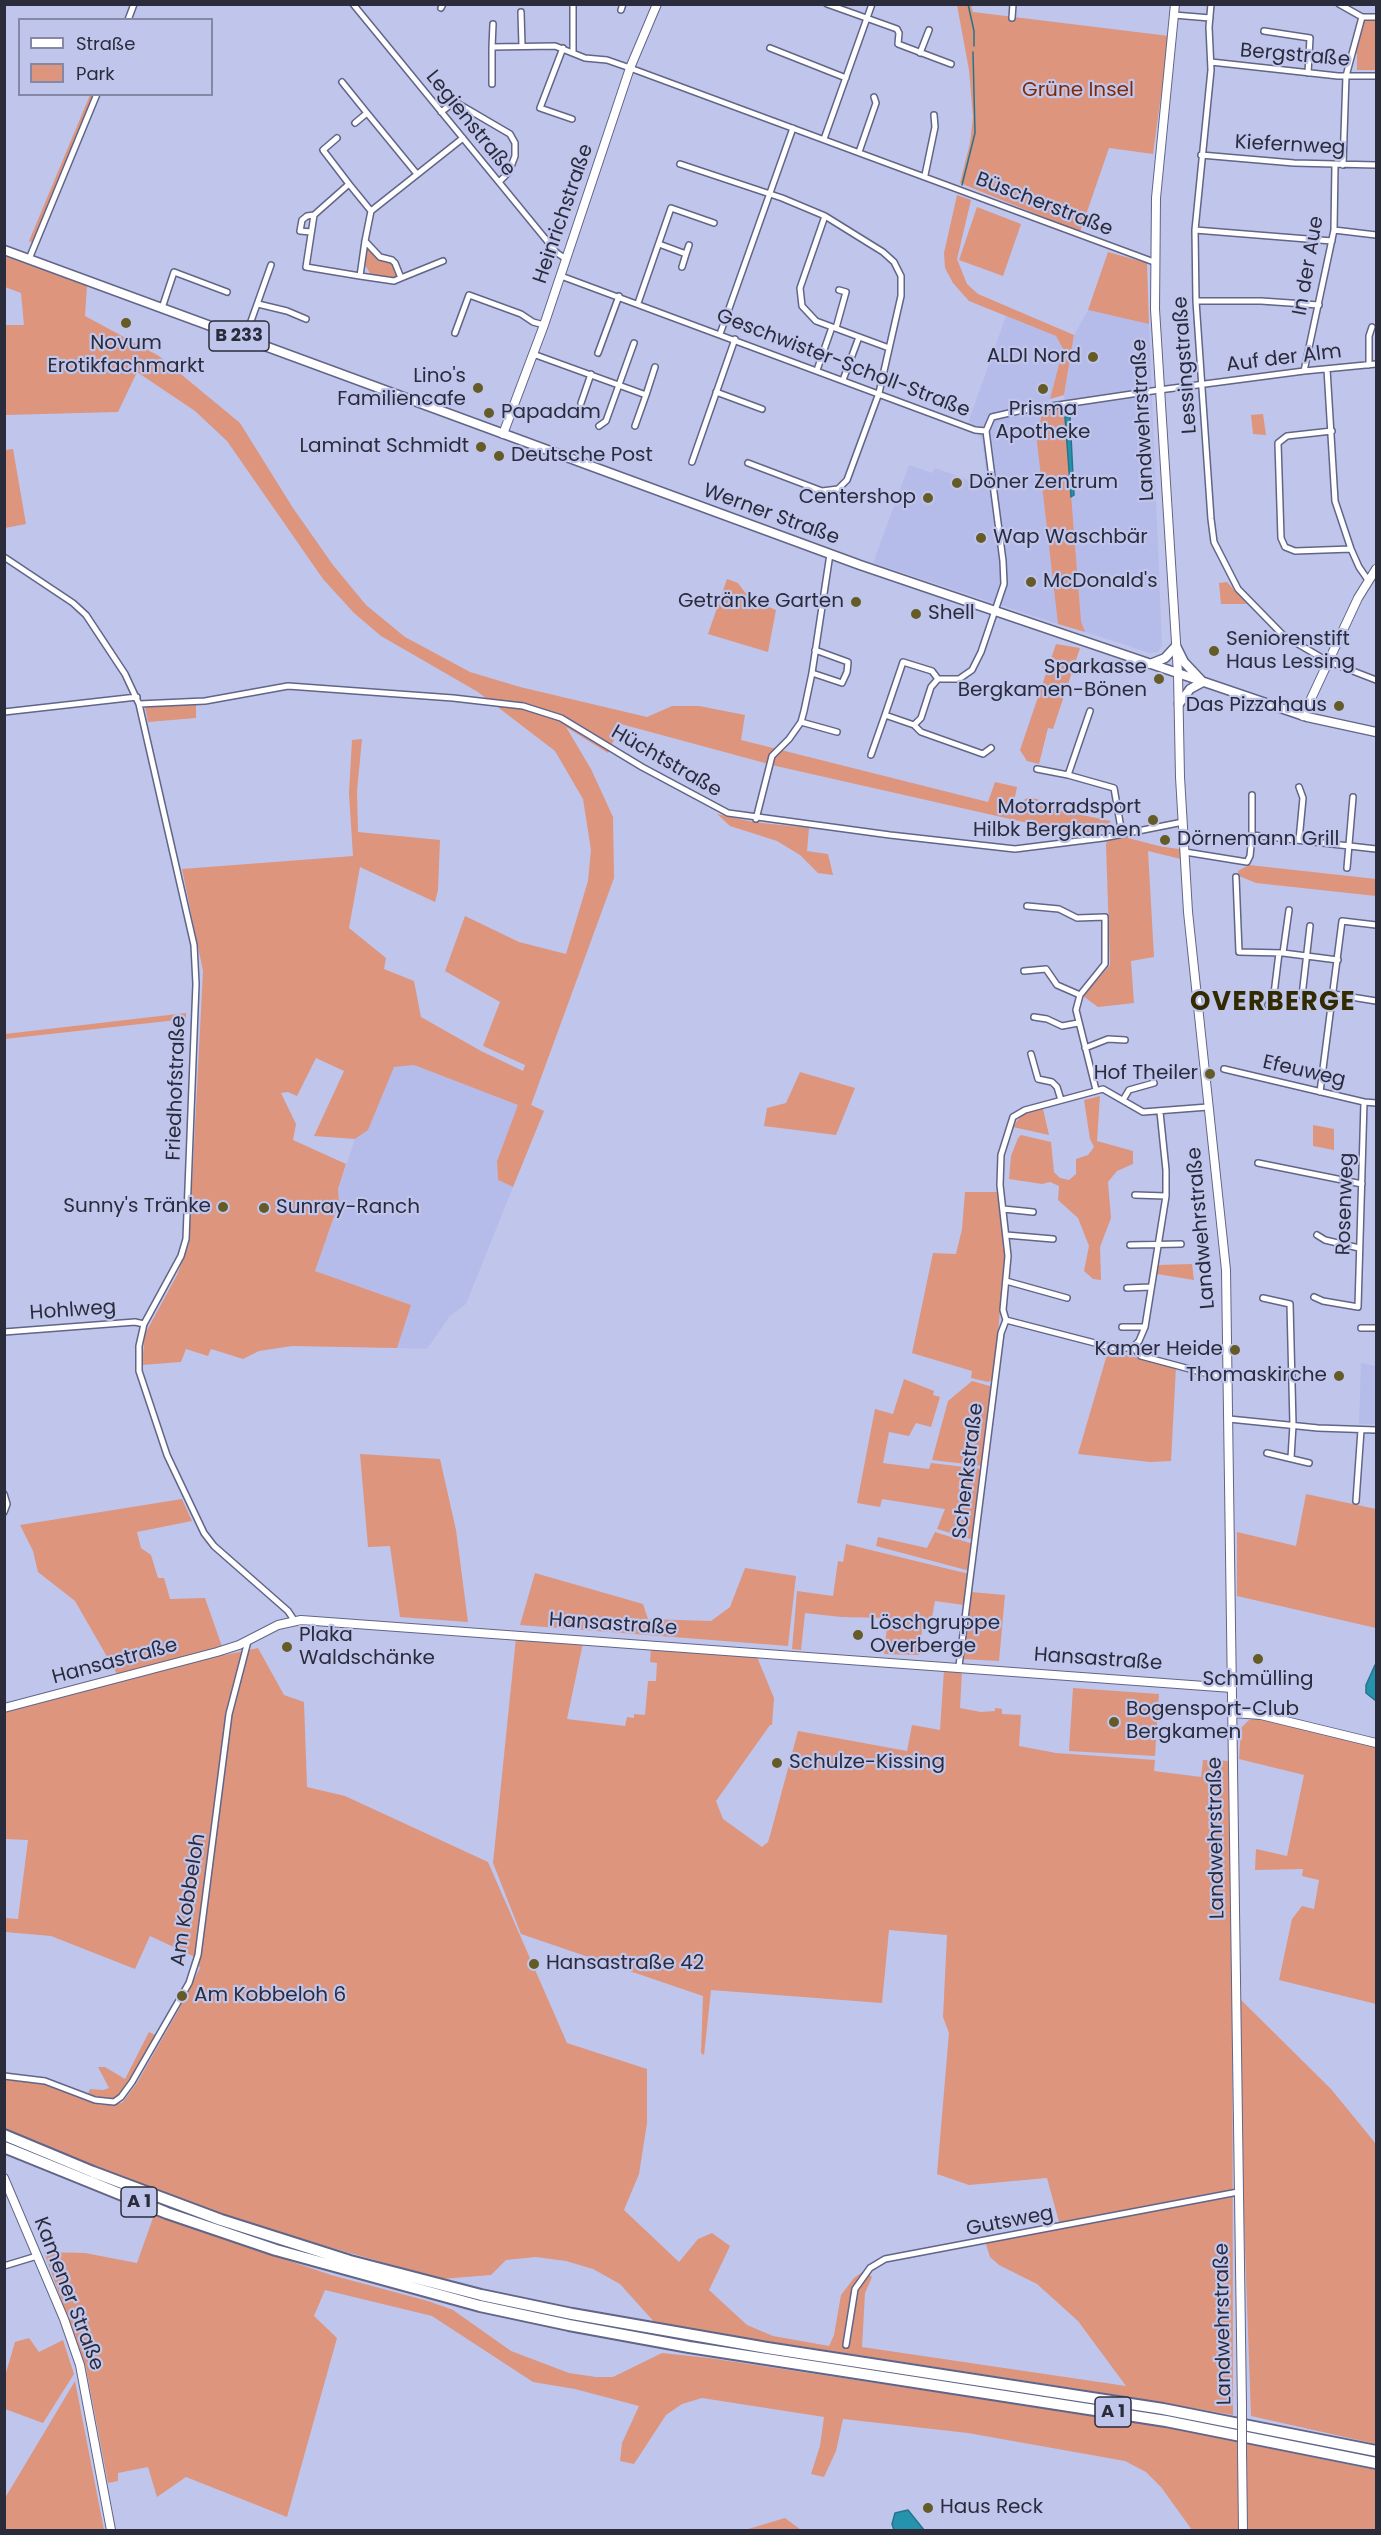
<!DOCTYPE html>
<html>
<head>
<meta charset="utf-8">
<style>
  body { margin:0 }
  #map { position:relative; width:1381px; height:2535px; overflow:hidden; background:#c0c5ec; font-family:Poppins,sans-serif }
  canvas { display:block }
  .frame { position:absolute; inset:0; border:6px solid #2a2b3b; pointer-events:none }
  .legend { position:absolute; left:18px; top:18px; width:195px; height:78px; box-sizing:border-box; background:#c0c5ec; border:2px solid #8487a5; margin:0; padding:8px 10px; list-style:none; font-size:18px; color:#2a2b3b }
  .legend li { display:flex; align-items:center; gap:12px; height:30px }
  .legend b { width:30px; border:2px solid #8487a5 }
</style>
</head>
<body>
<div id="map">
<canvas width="1381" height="2535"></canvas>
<div class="frame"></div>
<ul class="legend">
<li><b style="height:8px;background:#fff"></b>Straße</li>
<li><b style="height:16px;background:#dd957d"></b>Park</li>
</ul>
</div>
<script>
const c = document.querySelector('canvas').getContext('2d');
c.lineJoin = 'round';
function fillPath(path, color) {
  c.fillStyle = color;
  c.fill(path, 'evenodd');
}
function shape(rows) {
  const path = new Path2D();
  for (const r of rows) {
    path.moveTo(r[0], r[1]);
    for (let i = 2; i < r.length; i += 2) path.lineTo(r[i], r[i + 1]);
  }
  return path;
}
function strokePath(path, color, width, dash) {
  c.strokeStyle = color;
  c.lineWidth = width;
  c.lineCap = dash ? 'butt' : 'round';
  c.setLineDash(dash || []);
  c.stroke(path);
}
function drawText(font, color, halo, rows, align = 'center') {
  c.font = font + ' Poppins,sans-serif';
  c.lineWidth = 4.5;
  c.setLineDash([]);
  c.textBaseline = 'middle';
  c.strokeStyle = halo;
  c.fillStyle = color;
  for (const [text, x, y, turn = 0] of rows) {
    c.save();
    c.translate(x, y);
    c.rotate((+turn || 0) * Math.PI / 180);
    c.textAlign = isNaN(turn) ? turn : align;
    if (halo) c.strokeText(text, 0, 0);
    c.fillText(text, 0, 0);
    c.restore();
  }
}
fillPath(shape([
  [1088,310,1149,324,1162,646,1158,652,1150,653,1085,632,1081,621,1065,417,1062,408,1074,335],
  [1006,316,1056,336,1063,349,1050,399,1042,411,1058,624,873,563,909,465,932,473,935,468,988,487,982,440,968,423],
  [414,1065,519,1105,497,1161,498,1180,513,1187,466,1304,450,1316,427,1349,397,1348,410,1305,315,1271,339,1202,338,1189,355,1139,368,1130,393,1067],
  [1361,1363,1376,1366,1376,1424,1359,1424]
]), '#b6bcea');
fillPath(shape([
  [957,5,971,5,973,12,1169,36,1153,154,1109,148,1080,232,960,183,970,143,973,117,969,70],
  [1364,20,1376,20,1376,70,1357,70,1357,54,1354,52],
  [90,95,94,95,33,243,29,241],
  [957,195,971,200,957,259,967,284,978,294,1074,335,1064,395,1050,399,1063,349,1056,336,969,301,953,283,945,268,944,253],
  [977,207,1021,224,1003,276,959,260],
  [367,247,391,261,398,275,389,279,371,275,364,263],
  [1108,252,1147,263,1149,324,1088,310],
  [4,256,87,285,85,316,159,356,240,423,293,508,333,565,366,605,405,637,470,672,520,687,647,717,672,706,699,706,745,715,741,740,988,802,995,782,1017,787,1013,806,1029,797,1054,804,1053,809,1111,821,1094,838,776,766,621,724,608,753,566,727,591,769,613,817,614,878,531,1105,544,1111,513,1187,498,1180,497,1161,518,1105,414,1065,394,1067,368,1130,355,1139,314,1136,344,1071,316,1058,297,1096,288,1092,281,1093,296,1124,293,1140,346,1164,338,1189,339,1202,315,1271,411,1305,397,1348,292,1346,259,1351,243,1359,211,1349,208,1356,186,1349,181,1362,142,1365,145,1334,177,1275,189,1244,203,971,182,869,353,856,349,793,352,740,362,739,357,791,358,832,440,840,438,890,435,902,360,867,349,928,386,958,384,969,414,981,421,1017,481,1051,523,1071,525,1065,483,1046,500,1002,445,971,465,916,519,942,566,954,588,881,591,850,583,799,555,751,478,692,381,636,354,613,323,579,227,441,195,411,137,372,118,412,5,415,5,325,24,325,21,293,5,287],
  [1062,408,1065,417,1081,621,1085,632,1058,624,1037,442,1042,411],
  [1263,414,1266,435,1253,434,1251,415],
  [13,449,26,524,5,528,5,450],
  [727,579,738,583,750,599,776,610,768,652,708,634],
  [1227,582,1236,592,1247,604,1221,604,1219,583],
  [1056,644,1080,648,1053,729,1048,728,1039,764,1027,761,1020,750],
  [196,705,196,718,148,722,145,706],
  [717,814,753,822,809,828,807,851,828,854,833,875,818,873,800,855,777,841,730,826],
  [1120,836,1159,846,1185,850,1185,860,1148,851,1154,957,1131,961,1134,1003,1098,1007,1083,996,1110,965,1106,845,1107,841],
  [1249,865,1376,879,1376,896,1256,883,1239,876,1238,871],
  [186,1013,186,1019,5,1039,5,1034],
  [800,1072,855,1088,836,1135,764,1126,767,1108,786,1103],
  [1100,1096,1097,1141,1133,1151,1133,1164,1117,1171,1108,1182,1111,1218,1100,1247,1101,1280,1093,1279,1084,1271,1089,1246,1078,1218,1058,1200,1059,1186,1050,1182,1042,1184,1009,1179,1011,1156,1018,1138,1021,1135,1051,1142,1054,1172,1060,1178,1069,1180,1076,1174,1076,1159,1088,1155,1094,1147,1090,1139,1084,1100],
  [1043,1109,1049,1135,1013,1127,1022,1114],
  [1313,1125,1334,1129,1334,1150,1313,1146],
  [965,1192,997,1192,1005,1253,994,1379,988,1382,971,1378,972,1371,912,1353,933,1253,956,1254,962,1229],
  [1192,1264,1194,1280,1157,1274,1158,1265],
  [1108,1351,1176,1367,1171,1461,1150,1462,1078,1454],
  [904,1379,934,1391,933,1395,940,1397,931,1427,916,1423,909,1436,889,1432,883,1463,929,1469,931,1463,982,1469,974,1540,937,1529,945,1509,882,1499,880,1507,857,1503,875,1409,893,1414],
  [972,1381,993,1387,983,1466,932,1460,948,1401],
  [360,1454,440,1459,456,1530,468,1622,400,1617,390,1546,368,1547],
  [1306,1494,1376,1509,1376,1628,1237,1596,1237,1532,1296,1546],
  [182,1499,192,1521,137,1532,141,1548,151,1555,158,1578,164,1578,170,1599,205,1598,225,1655,258,1648,284,1695,304,1702,307,1787,345,1796,488,1862,567,2043,647,2069,647,2123,639,2174,624,2210,679,2262,698,2239,712,2233,730,2246,709,2290,747,2325,773,2336,829,2346,834,2335,841,2295,854,2278,865,2270,872,2277,865,2293,862,2347,1126,2386,1078,2321,1037,2284,999,2265,990,2257,984,2238,1059,2222,1047,2178,969,2185,937,2174,949,2033,943,2017,947,1935,889,1930,882,2003,711,1990,704,2055,701,2053,703,1996,521,1934,493,1863,516,1638,583,1643,567,1719,625,1726,627,1717,634,1718,634,1714,645,1715,648,1681,656,1681,657,1663,650,1662,651,1649,757,1657,774,1698,772,1725,770,1725,716,1801,723,1819,762,1847,768,1842,771,1832,798,1731,907,1751,912,1725,940,1730,944,1670,962,1671,960,1708,981,1712,995,1711,995,1708,1002,1709,1002,1714,1021,1715,1019,1746,1056,1753,1155,1760,1154,1771,1201,1777,1203,1760,1232,1761,1233,2415,1124,2396,656,2324,620,2284,593,2269,566,2261,536,2257,506,2260,491,2275,441,2279,263,2228,117,2178,5,2131,5,2080,35,2081,59,2088,101,2105,122,2103,137,2083,178,2011,200,1968,195,1957,150,1936,135,1969,51,1936,5,1932,5,1918,18,1919,28,1840,5,1839,5,1712,121,1681,75,1601,38,1572,33,1551,20,1525],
  [935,1532,973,1544,970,1571,876,1546,878,1537,927,1548],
  [846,1544,969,1574,964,1605,935,1601,931,1623,923,1622,919,1655,884,1654,888,1618,841,1617,805,1613,801,1650,792,1649,797,1591,833,1596,838,1561,843,1562],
  [745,1568,796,1576,788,1646,520,1625,535,1573,643,1604,648,1619,711,1621,730,1607],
  [971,1592,1005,1595,999,1661,961,1659],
  [1073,1688,1159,1694,1155,1756,1069,1751],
  [1261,1718,1376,1747,1376,2004,1279,1980,1292,1919,1302,1906,1314,1909,1319,1880,1302,1876,1303,1869,1255,1870,1256,1849,1287,1856,1304,1775,1239,1759,1241,1728,1249,1720],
  [1240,1999,1331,2089,1376,2144,1376,2444,1251,2416,1243,2192],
  [149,2032,157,2036,120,2095,109,2100,88,2094,90,2089,103,2090,109,2088,98,2067,105,2067,125,2079],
  [154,2215,331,2275,428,2301,453,2310,511,2351,569,2373,596,2377,613,2377,662,2353,709,2358,1155,2425,1376,2470,1376,2530,1192,2530,1161,2487,1146,2472,1125,2461,968,2433,843,2419,836,2451,824,2477,811,2474,820,2446,824,2417,702,2398,682,2404,666,2415,634,2464,620,2461,622,2443,639,2406,575,2389,533,2382,432,2316,325,2290,314,2316,337,2338,287,2517,186,2477,157,2497,148,2467,118,2473,118,2481,108,2483,86,2368,44,2252,85,2253,137,2263],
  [29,2338,39,2352,63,2340,74,2374,43,2423,5,2409,5,2376,15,2342],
  [75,2381,104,2530,5,2530,5,2498],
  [785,2518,801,2530,745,2530]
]), '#dd957d');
const water = shape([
  [1065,417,1070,417,1074,495,1071,497,1065,417],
  [1375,1665,1376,1665,1376,1701,1366,1693,1366,1685,1375,1665],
  [908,2510,924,2530,925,2530,894,2530,892,2524,895,2513,908,2510]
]);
fillPath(water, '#2593ae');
strokePath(water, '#26748c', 1.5);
strokePath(shape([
  [968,4,974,31,974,46],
  [962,185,975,133,973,52]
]), '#26748c', 1.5);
const street = shape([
  [353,4,557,253,566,259],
  [827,4,897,29,899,33,898,44,951,64],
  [1211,4,1209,27,1211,70,1195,230,1196,301,1211,519,1214,542,1238,589,1283,635,1327,661,1376,680],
  [1339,4,1362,17,1376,17],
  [441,8,443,4],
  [621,10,623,4],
  [521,12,522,46],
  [1174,15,1210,18],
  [1012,18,1013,4],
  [128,20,134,4],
  [1264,31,1310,38,1308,73],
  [492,47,493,24],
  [563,48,540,108,572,119],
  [770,48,846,78],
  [573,52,573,4],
  [920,53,929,30],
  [1211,62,1338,76,1376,76],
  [342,82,367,113],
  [492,84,492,47,555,46,585,58,607,60,630,68,1154,262],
  [441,112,453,103,457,103,510,134,515,143,515,156,509,172,499,182],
  [355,123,367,113,417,174],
  [337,138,323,150,349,184,314,215,306,267,360,276],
  [824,139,872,4],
  [859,152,876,103,874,97],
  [1201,155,1294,163,1376,165],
  [680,164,782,198,825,216,883,252,894,262,901,276,901,296,879,393,847,480,838,489,822,491,748,463],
  [1343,165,1346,76,1362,17],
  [925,175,935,127,934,115],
  [349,184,371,211],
  [825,216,800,288,802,306,816,321,889,348],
  [1195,230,1332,241],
  [1334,230,1376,235],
  [311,232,300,231,302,220,307,216,314,215],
  [365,241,380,257,392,260,395,263,401,278,394,281,360,276,365,241,371,211,463,138],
  [659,244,686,254,682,267],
  [686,254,689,245],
  [29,259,97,94],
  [561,276,975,430,986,431],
  [401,278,443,261],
  [1196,301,1261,301,1319,305],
  [638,303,671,208,714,223],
  [258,304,287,311,306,319],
  [162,308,174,272,227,292],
  [836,328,846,292,839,290],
  [455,333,469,295,521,314,533,322,544,325],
  [720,334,793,128],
  [245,338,271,265],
  [598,353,619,296],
  [533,354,646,395,655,367],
  [1369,365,1369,336,1372,327],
  [1327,369,1335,501,1351,549,1359,567,1368,580],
  [817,370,832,327],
  [1304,371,1334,230,1335,165],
  [843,380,859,337],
  [716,392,762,409],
  [581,403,591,374],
  [599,426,606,421,634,343],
  [635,426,646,395],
  [1332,431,1287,436,1278,443,1281,538,1285,547,1295,551,1351,549],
  [692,462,735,339],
  [4,557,73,603,86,615,125,674,139,704,194,945,196,984,186,1239,181,1256,144,1324,139,1346,139,1371,167,1455,204,1533,214,1546,288,1611,294,1620],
  [812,673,842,683,847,672,848,662,815,650],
  [938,679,959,679,972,670,981,652,1004,584,1003,561,986,431,992,417,1018,411,1159,390,1304,371,1376,364],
  [139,704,205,701,288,686,453,698,523,706,561,718,642,767,728,813,890,835,1015,849,1103,838,1183,822],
  [1090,711,1068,775,1114,788,1122,834],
  [4,712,137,697],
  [885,715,903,662,932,671,938,679,931,687,921,718,914,725],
  [801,722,837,732],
  [871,755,885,715,914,725,921,732,983,754,991,748],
  [1037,769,1068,775],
  [1299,787,1303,798,1299,840],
  [756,819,772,756,789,739,801,722,804,711,812,673,830,554],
  [1252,835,1252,795],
  [1185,852,1247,862,1250,856,1252,835,1376,849],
  [1347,868,1353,797],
  [1236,877,1239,952,1283,953,1338,960],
  [1027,906,1059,909,1077,918,1105,917,1105,964,1080,995,1076,1010,1096,1090],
  [1283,953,1289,910],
  [1024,971,1046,969,1057,985,1080,995],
  [1333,994,1376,1001],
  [1302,996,1310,926],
  [1268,1005,1274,994,1279,953],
  [1034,1017,1047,1019,1062,1026,1078,1023],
  [1085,1048,1108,1039,1125,1040],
  [1031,1054,1038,1079,1052,1082,1057,1087,1061,1100],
  [1224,1069,1364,1102,1376,1103],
  [1320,1092,1342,921,1376,925],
  [1123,1100,1129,1090,1154,1083],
  [1258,1163,1362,1184],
  [1135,1195,1166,1196],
  [1003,1209,1033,1212],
  [1006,1235,1053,1239],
  [1317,1235,1325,1240,1359,1248],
  [1130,1245,1181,1244],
  [1006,1281,1067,1298],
  [1127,1288,1151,1287],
  [1314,1297,1323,1301,1358,1307,1364,1102],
  [1263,1298,1290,1304,1293,1425,1291,1458],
  [1006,1320,1118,1349,1133,1347,1139,1341,1145,1327,1166,1196,1166,1170,1160,1112],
  [1122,1327,1145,1327],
  [1361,1328,1376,1328],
  [4,1332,135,1322,144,1324],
  [1133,1347,1141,1356,1227,1379],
  [1229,1419,1318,1428,1376,1430],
  [1267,1453,1309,1463],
  [4,1494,7,1504,4,1512],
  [1356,1501,1361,1430],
  [959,1666,1001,1333,1006,1320,1003,1310,1008,1256,1000,1185,1001,1155,1013,1117,1025,1110,1103,1089,1143,1112,1208,1107],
  [4,2076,45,2081,95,2100,114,2102,121,2097,132,2082,189,1983,198,1955,229,1714,248,1641],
  [4,2266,37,2256],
  [846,2345,855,2289,870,2268,885,2259,1238,2192]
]);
const secondary = shape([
  [1175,4,1156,198,1155,309,1178,674,1180,777,1188,912,1226,1270,1242,2407],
  [503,434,544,325,630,68,657,4],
  [1303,716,1358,598,1376,569],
  [4,1708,217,1652,239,1645,278,1625,301,1620,1232,1688],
  [1233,1713,1261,1715,1376,1743],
  [4,2178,64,2319,80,2365,111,2530],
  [1242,2451,1243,2530]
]);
const primary = shape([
  [4,250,860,565,1307,717,1376,732],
  [1176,646,1184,662,1201,680],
  [1150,664,1165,658,1176,646],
  [1179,704,1190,689,1203,682]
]);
const highway = shape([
  [4,2135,93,2172,221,2220,350,2261,481,2295,572,2314,767,2348,1163,2409,1376,2451],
  [4,2147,167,2213,276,2250,480,2306,569,2325,689,2347,1166,2421,1376,2463]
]);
strokePath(street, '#616588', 8);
strokePath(secondary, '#616588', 10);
strokePath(primary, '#616588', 11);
strokePath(highway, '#616588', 14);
strokePath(street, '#fff', 5);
strokePath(secondary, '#fff', 8);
strokePath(primary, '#fff', 8);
strokePath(highway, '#fff', 10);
const secondaryBridge = shape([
  [1242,2451,1242,2407]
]);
strokePath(secondaryBridge, '#616588', 10, []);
strokePath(secondaryBridge, '#fff', 8);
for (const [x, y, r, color] of [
  [126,323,6,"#645b27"],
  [1093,357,6,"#645b27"],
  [478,388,6,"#645b27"],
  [1043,389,6,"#645b27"],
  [489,413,6,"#645b27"],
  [481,447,6,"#645b27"],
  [499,456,6,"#645b27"],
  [957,483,6,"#645b27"],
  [928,498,6,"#645b27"],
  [981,538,6,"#645b27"],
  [1031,582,6,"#645b27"],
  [856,602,6,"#645b27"],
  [916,614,6,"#645b27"],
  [1214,651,6,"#645b27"],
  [1159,679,6,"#645b27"],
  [1339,706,6,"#645b27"],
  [1153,820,6,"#645b27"],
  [1165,840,6,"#645b27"],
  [1210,1074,6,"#645b27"],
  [223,1207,6,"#645b27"],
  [264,1208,6,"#645b27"],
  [1235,1350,6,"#645b27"],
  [1339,1376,6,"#645b27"],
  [858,1635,6,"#645b27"],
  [287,1647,6,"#645b27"],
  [1258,1659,6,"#645b27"],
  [1114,1722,6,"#645b27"],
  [777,1763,6,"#645b27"],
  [534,1964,6,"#645b27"],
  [182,1996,6,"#645b27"],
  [928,2508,6,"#645b27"]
]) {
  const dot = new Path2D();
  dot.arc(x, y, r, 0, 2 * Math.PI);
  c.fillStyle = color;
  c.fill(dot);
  strokePath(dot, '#c0c5ec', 2);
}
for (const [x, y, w] of [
  [239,336,60],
  [139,2202,36],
  [1113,2412,36]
]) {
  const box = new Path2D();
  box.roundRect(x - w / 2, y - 15, w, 30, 4.5);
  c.fillStyle = '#c0c5ec';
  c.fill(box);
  strokePath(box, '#2a2b3b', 1.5);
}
drawText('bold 18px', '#2a2b3b', null, [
  ["B 233",239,336],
  ["A 1",139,2202],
  ["A 1",1113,2412]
]);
drawText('20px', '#2a2b3b', '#c0c5ec', [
  ["Bergstraße",1295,56,5],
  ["Legienstraße",470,124,51],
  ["Kiefernweg",1290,146,3],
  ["Büscherstraße",1044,205,21],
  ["Heinrichstraße",564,214,-71],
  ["In der Aue",1309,266,-80],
  ["Auf der Alm",1284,359,-7],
  ["Geschwister-Scholl-Straße",843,364,21],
  ["Lessingstraße",1186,365,-94],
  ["Landwehrstraße",1144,420,-93],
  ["Werner Straße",771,515,20],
  ["Hüchtstraße",666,762,30],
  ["Efeuweg",1304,1072,13],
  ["Friedhofstraße",177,1088,-88],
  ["Rosenweg",1346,1204,-88],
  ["Landwehrstraße",1202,1228,-95],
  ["Hohlweg",73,1311,-4],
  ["Schenkstraße",969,1471,-83],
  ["Hansastraße",613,1625,4],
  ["Hansastraße",1098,1660,4],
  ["Hansastraße",115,1662,-15],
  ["Landwehrstraße",1217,1838,-91],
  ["Am Kobbeloh",189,1900,-81],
  ["Gutsweg",1010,2222,-11],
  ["Kamener Straße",68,2294,69],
  ["Landwehrstraße",1224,2324,-91]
]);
drawText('20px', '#7f2904', '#c0c5ec', [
  ["Grüne Insel",1078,91]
]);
drawText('20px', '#2a2b3b', '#c0c5ec', [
  ["Novum",126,344,"center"],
  ["Erotikfachmarkt",126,367,"center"],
  ["ALDI Nord",1081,357,"right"],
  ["Lino's",466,377,"right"],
  ["Familiencafe",466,400,"right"],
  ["Prisma",1043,410,"center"],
  ["Apotheke",1043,433,"center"],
  ["Papadam",501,413],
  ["Laminat Schmidt",469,447,"right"],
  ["Deutsche Post",511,456],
  ["Döner Zentrum",969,483],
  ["Centershop",916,498,"right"],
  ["Wap Waschbär",993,538],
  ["McDonald's",1043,582],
  ["Getränke Garten",844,602,"right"],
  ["Shell",928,614],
  ["Seniorenstift",1226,640],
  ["Haus Lessing",1226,663],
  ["Sparkasse",1147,668,"right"],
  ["Bergkamen-Bönen",1147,691,"right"],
  ["Das Pizzahaus",1327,706,"right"],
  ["Motorradsport",1141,808,"right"],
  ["Hilbk Bergkamen",1141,831,"right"],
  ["Dörnemann Grill",1177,840],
  ["Hof Theiler",1198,1074,"right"],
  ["Sunny's Tränke",211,1207,"right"],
  ["Sunray-Ranch",276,1208],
  ["Kamer Heide",1223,1350,"right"],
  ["Thomaskirche",1327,1376,"right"],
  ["Löschgruppe",870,1624],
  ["Overberge",870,1647],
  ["Plaka",299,1636],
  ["Waldschänke",299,1659],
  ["Schmülling",1258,1680,"center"],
  ["Bogensport-Club",1126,1710],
  ["Bergkamen",1126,1733],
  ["Schulze-Kissing",789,1763],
  ["Hansastraße 42",546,1964],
  ["Am Kobbeloh 6",194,1996],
  ["Haus Reck",940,2508]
], 'left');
c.letterSpacing = '1.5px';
drawText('bold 26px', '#322b00', '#c0c5ec', [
  ["OVERBERGE",1273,1003]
]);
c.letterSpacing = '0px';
</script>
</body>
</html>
